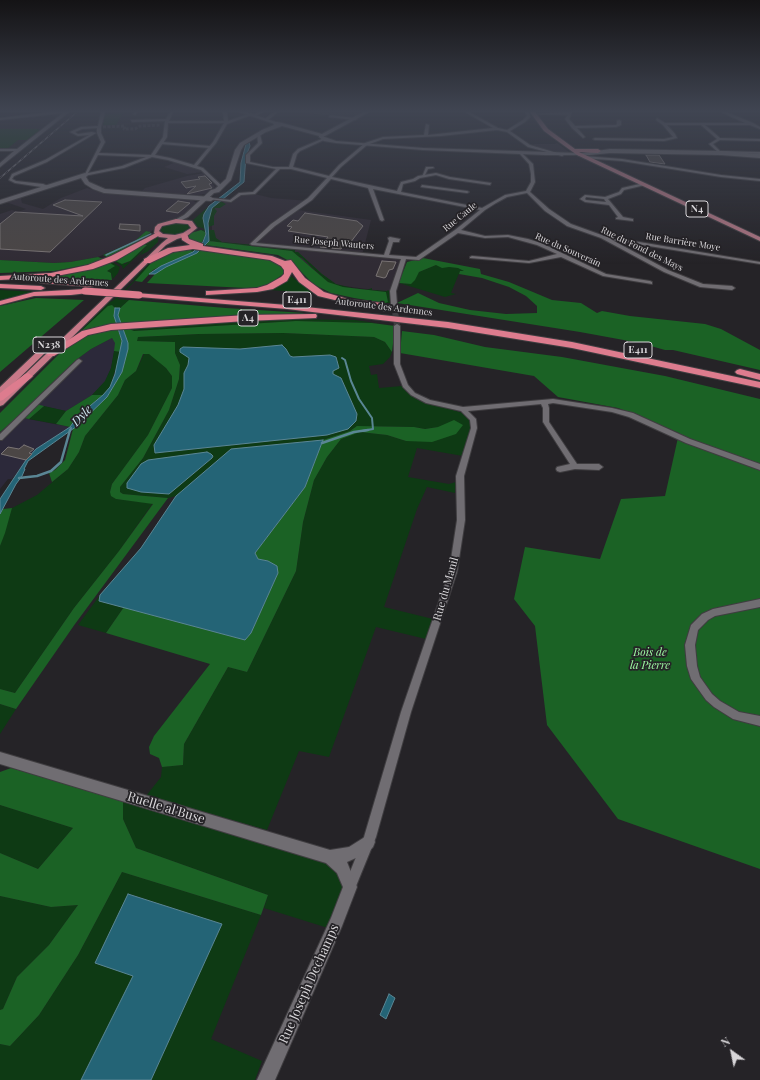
<!DOCTYPE html>
<html>
<head>
<meta charset="utf-8">
<style>
  body { margin:0 }
  #map { position:relative; width:760px; height:1080px; overflow:hidden; background:#252327; font-family:"Playfair Display",serif }
  canvas { display:block }
  .north { position:absolute; left:712px; top:1032px; width:40px; height:40px; -webkit-text-stroke:3px #252327; paint-order:stroke; rotate:327deg; font-size:11px; font-weight:700; line-height:16px; text-align:center; color:#d8d6d9 }
  .north::after { content:''; display:block; margin:auto; width:14px; height:18px; background:#d8d6d9; clip-path:polygon(50% 0,100% 100%,50% 72%,0 100%) }
</style>
</head>
<body>
<div id="map">
<canvas width="760" height="1080"></canvas>
<div class="north">N</div>
</div>
<script>
const c = document.querySelector('canvas').getContext('2d');
c.lineJoin = 'round';
function fillPath(path, color) {
  c.fillStyle = color;
  c.fill(path, 'evenodd');
}
function shape(rows) {
  const path = new Path2D();
  for (const r of rows) {
    path.moveTo(r[0], r[1]);
    for (let i = 2; i < r.length; i += 2) path.lineTo(r[i], r[i + 1]);
  }
  return path;
}
function strokePath(path, color, width, dash) {
  c.strokeStyle = color;
  c.lineWidth = width;
  c.lineCap = dash ? 'butt' : 'round';
  c.setLineDash(dash || []);
  c.stroke(path);
}
function drawText(font, color, halo, rows, align = 'center') {
  c.font = font + ' "Playfair Display",serif';
  c.lineWidth = 3.5;
  c.setLineDash([]);
  c.textBaseline = 'middle';
  c.strokeStyle = halo;
  c.fillStyle = color;
  for (const [text, x, y, turn = 0] of rows) {
    c.save();
    c.translate(x, y);
    c.rotate((+turn || 0) * Math.PI / 180);
    c.textAlign = isNaN(turn) ? turn : align;
    if (halo) c.strokeText(text, 0, 0);
    c.fillText(text, 0, 0);
    c.restore();
  }
}
fillPath(shape([
  [294,112,359,112,362,113,352,118],
  [557,143,568,151,568,153,546,150,535,147,533,144,555,144],
  [176,162,195,167,203,172,187,174,164,167],
  [204,173,215,187,205,194,199,195,140,193,145,188,187,176],
  [87,188,103,193,190,199,197,203,181,217,159,224,151,232,146,231,135,241,98,257,70,262,54,263,0,260,0,214,12,210,18,212,26,209,6,202,23,196,21,199,22,203,43,209,61,198],
  [251,193,271,198,309,201,298,210,371,220,362,255,396,259,401,261,390,292,336,285,288,250,212,242,212,220,215,208,224,202,231,199,239,194]
]), '#302b34');
fillPath(shape([
  [112,338,116,343,111,368,105,382,92,395,66,411,32,404,76,360,91,349],
  [18,417,70,427,36,449,12,479,8,479,0,489,0,432]
]), '#2c293a');
fillPath(shape([
  [123,113,116,125,103,125,105,114],
  [0,129,37,129,40,130,27,140,18,140,6,150,0,150],
  [220,201,226,204,220,208,214,208,217,211,214,216,214,225,208,227,209,217,212,208],
  [209,206,203,218,205,232,204,232,201,230,204,230,203,228,198,227,193,220],
  [175,222,188,224,189,228,182,233,176,235,166,234,161,231,161,229,164,226],
  [209,230,214,230,216,238,222,242,297,249,295,250,295,252,298,252,322,274,336,284,357,289,367,290,372,288,372,290,387,291,388,290,390,292,391,303,385,303,388,301,386,292,343,287,336,285,328,282,302,258,280,249,209,241],
  [156,236,158,237,158,242,147,252,140,255,147,247,123,269,122,266,114,261,112,262,120,267,118,273,113,279,111,273,107,271,113,267,108,262,114,260,125,264,130,261,147,245,143,245,153,238,155,239,156,238,154,238],
  [201,244,193,252,189,249,138,277,135,281,117,299,129,300,120,308,115,308,112,305,78,333,110,302,114,300,134,281,134,279,154,259],
  [436,265,458,268,465,271,460,271,451,293,456,294,445,297,399,283,407,284,419,272],
  [291,276,302,285,312,293,270,290,284,283],
  [0,290,41,292,17,296,0,301],
  [282,319,355,320,395,326,372,323,296,321,134,331,129,329],
  [283,333,374,337,385,342,392,352,390,357,383,364,369,366,371,375,377,374,379,388,402,386,416,399,463,413,468,417,471,423,471,429,463,456,417,448,408,477,449,484,456,482,455,493,427,487,417,509,384,607,433,619,426,639,376,627,329,757,299,751,267,830,146,796,161,777,162,767,183,765,184,744,228,667,247,672,296,571,303,522,314,480,327,457,341,439,360,432,387,435,406,441,454,420,438,427,425,429,414,427,357,426,350,431,323,440,231,449,176,496,168,498,123,494,120,492,120,487,143,458,169,410,179,379,180,366,175,353,174,342,136,341,138,337,199,334],
  [277,346,286,349,290,356,293,357,330,355,336,357,339,368,333,371,333,374,341,378,357,414,356,421,340,431,327,435,155,453,154,445,178,405,184,389,184,373,188,365,189,358,183,347,224,350],
  [213,456,212,458,169,494,158,492],
  [114,351,121,352,110,387,103,395,92,395,105,381,111,368],
  [144,354,149,354,154,357,166,368,172,376,172,388,148,435,112,484,110,492,116,499,153,503,119,551,74,608,15,693,0,689,0,546,12,508,37,495,68,469,79,452,85,436,118,395,125,380,136,371],
  [44,406,66,411,56,424,29,419],
  [100,595,99,601,124,607,106,633,78,625],
  [0,704,16,709,0,734],
  [123,800,332,862,343,880,342,892,328,928,264,908,268,895,136,848,123,819],
  [0,805,73,828,38,869,0,853],
  [122,872,261,915,211,1039,262,1061,255,1080,151,1080,222,924,129,894,95,963,134,975,81,1080,0,1080,0,1044,10,1046,39,1015,78,955],
  [0,896,51,907,78,905,49,945,17,977,3,1009,0,1010]
]), '#0e3a14');
fillPath(shape([
  [201,230,205,232,206,234,201,244,192,242,188,238,189,235,191,233],
  [146,231,151,232,137,243,107,257,103,255,135,241],
  [209,241,292,251,328,282,343,287,386,292,388,302,385,303,354,298,331,293,313,284,293,263,278,255,206,245],
  [143,245,147,245,130,261,122,264,114,260],
  [189,249,193,252,161,266,153,270,142,282,135,281,153,261,169,253],
  [201,250,276,261,284,269,283,274,271,283,259,287,246,288,147,283,155,274,166,267,197,253],
  [98,257,103,259,90,264,54,271,0,273,0,260,54,263,70,262],
  [423,258,480,269,481,274,509,282,552,300,581,303,597,313,602,311,630,316,705,324,721,329,760,350,760,370,673,350,665,350,640,343,580,332,397,303,418,293,439,303,470,310,506,314,537,313,537,306,526,296,509,287,482,278,459,274,460,271,464,271,458,268,449,267,442,268,436,265,419,272,415,280,411,284,399,283,399,282,407,262],
  [108,262,115,266,107,271,111,273,112,280,45,277],
  [36,298,84,300,0,372,0,306],
  [129,300,226,308,305,313,302,314,121,324,118,315,119,309],
  [112,305,115,308,114,316,116,324,79,333,108,306],
  [296,321,372,323,395,326,392,352,385,342,374,337,283,333,199,334,138,337,137,341,175,342,175,353,180,365,179,379,169,410,143,458,120,487,120,492,123,494,168,498,75,624,16,709,0,704,0,689,15,693,74,608,119,551,153,504,116,499,111,496,110,492,112,484,148,435,172,388,172,376,166,368,149,354,143,354,136,371,125,380,118,395,85,436,79,452,68,469,52,482,49,473,55,470,65,460,73,429,107,397,122,372,128,343,123,329,129,329,134,331],
  [104,330,118,330,122,342,121,352,114,351,115,343,112,338,91,349,76,360,32,403,44,406,29,419,18,417,0,432,0,413,61,352,85,336],
  [402,331,434,335,485,347,562,357,665,376,760,399,760,869,618,819,547,725,535,626,514,599,525,547,600,559,621,499,665,496,679,433,618,408,558,397,534,376,400,353],
  [92,395,103,395,78,416,70,427,56,424,66,411],
  [454,420,463,425,456,434,432,442,406,441,387,435,360,432,341,439,327,457,314,480,303,522,296,571,247,672,228,667,184,744,183,765,162,767,159,758,150,754,149,747,154,736,210,664,106,633,124,607,245,640,251,633,278,573,268,561,258,559,255,553,305,487,323,440,350,431,357,426,414,427,425,429,438,427],
  [12,508,5,533,0,546,0,514,3,509],
  [11,768,123,800,123,819,136,848,268,895,261,915,122,872,78,955,39,1015,10,1046,0,1044,0,1010,3,1009,17,977,49,945,78,905,51,907,0,896,0,853,38,869,73,828,0,805,0,772]
]), '#1b6225');
const water = shape([
  [249,142,250,146,246,156,244,182,212,208,208,223,209,241,197,253,166,267,155,274,149,274,161,266,193,252,203,242,206,234,203,218,204,214,209,206,240,182,241,163,246,144,249,142],
  [115,308,120,308,118,315,128,343,128,349,122,372,107,397,77,426,28,461,24,469,25,469,22,476,16,484,0,514,0,499,26,460,36,449,70,427,78,416,103,395,110,387,115,374,122,341,114,316,115,308],
  [282,345,286,349,290,356,293,357,330,355,336,357,339,368,333,371,333,374,341,378,357,414,356,421,348,429,327,435,155,453,154,445,178,405,184,389,184,373,188,365,189,358,180,352,180,349,183,347,240,349,282,345],
  [323,440,305,487,255,553,258,559,268,561,277,566,278,573,251,633,245,640,99,601,100,595,141,548,176,496,231,449,323,440],
  [207,452,211,454,213,456,212,458,169,494,141,492,127,488,127,483,141,464,148,460,207,452],
  [128,894,222,924,151,1080,81,1080,133,976,95,963,128,894],
  [389,994,395,998,386,1019,380,1015,389,994]
]);
fillPath(water, '#246476');
strokePath(water, '#5a8694', 1);
strokePath(shape([
  [106,255,151,234]
]), '#5a8694', 1.5);
strokePath(shape([
  [342,358,345,360,351,381,359,399,372,418,373,429,362,431],
  [70,431,71,428]
]), '#5a8694', 2);
strokePath(shape([
  [322,443,354,432,368,430],
  [19,478,37,476,51,471,61,462,70,430]
]), '#5a8694', 2.5);
const building = shape([
  [646,155,659,155,665,164,650,162,646,155],
  [205,176,212,183,209,184,212,188,187,194,196,186,186,188,181,182,200,179,198,177,205,176],
  [65,200,102,202,50,252,0,249,0,224,15,212,83,216,53,205,65,200],
  [178,201,190,203,178,213,166,211,178,201],
  [305,213,357,221,363,226,350,243,346,242,341,249,320,247,328,237,288,231,292,227,287,226,293,220,298,221,305,213],
  [120,224,140,225,140,231,119,229,120,224],
  [382,261,396,262,393,269,389,270,386,277,384,278,376,276,382,261],
  [24,445,34,449,29,453,32,454,26,460,1,454,8,447,19,449,24,445]
]);
fillPath(building, '#4b4645');
strokePath(building, '#7a7474', 1);
strokePath(shape([
  [103,127,125,126,124,129,135,129,140,126,160,125]
]), '#403e42', 3, [3, 1.5]);
strokePath(shape([
  [394,304,397,326]
]), '#403e42', 6, [6, 3]);
const pedestrian = shape([
  [162,142,210,146,211,147,210,148,161,144,162,142],
  [426,167,433,167,434,168,428,169,424,177,422,177,426,167]
]);
const minor = shape([
  [101,112,105,112,101,127,101,133,105,142,99,153,151,155,163,137,165,121,132,122,131,120,166,119,170,112,173,112,169,121,224,121,223,112,227,112,228,121,251,113,254,114,227,124,216,143,197,166,203,168,222,186,222,188,220,188,201,170,168,160,152,157,124,168,84,176,101,142,97,133,97,128,82,129,75,132,78,134,92,132,96,133,47,162,14,176,12,179,16,181,43,184,48,186,48,188,15,183,9,180,12,174,45,160,89,135,78,136,70,132,81,127,98,126,101,112],
  [168,123,224,123,213,142,194,165,170,158,155,155,167,137,168,123],
  [98,155,146,157,122,166,88,173,98,155],
  [134,112,138,112,135,115,133,114,134,112],
  [258,112,263,112,256,116,253,115,258,112],
  [274,112,278,112,268,120,266,120,266,118,274,112],
  [465,112,469,112,498,128,507,130,523,120,527,116,525,112,529,112,530,117,525,122,510,131,530,145,564,155,562,156,528,147,507,132,497,130,441,136,383,139,367,145,341,167,332,177,397,191,401,182,413,179,418,176,436,173,450,177,491,183,490,185,449,179,436,175,420,178,415,181,403,184,401,192,482,208,505,195,526,191,531,182,531,174,529,164,519,153,521,152,533,164,535,182,530,192,549,209,571,224,607,237,609,237,760,262,760,264,612,240,668,270,703,284,732,286,735,288,732,290,700,287,664,272,601,238,567,226,545,211,527,193,507,197,496,203,485,210,461,230,485,236,508,235,528,239,541,243,606,274,650,281,652,282,652,284,603,276,561,257,529,263,470,258,470,257,472,256,529,261,557,254,537,245,508,237,485,238,458,233,419,260,406,259,396,291,397,304,394,306,391,304,390,291,401,259,252,245,250,244,271,224,308,198,327,178,291,169,280,169,255,194,241,195,231,202,209,199,211,198,230,200,239,193,253,192,276,169,246,163,246,155,258,143,257,133,260,134,262,143,250,155,250,162,273,167,289,167,293,154,298,149,324,138,324,140,300,151,297,154,293,167,329,176,339,165,365,143,383,137,424,135,426,124,429,125,428,135,493,128,465,112],
  [331,179,368,188,380,220,382,221,384,220,373,189,480,210,455,230,416,257,389,255,393,242,399,242,400,239,390,237,388,238,389,241,384,255,256,243,275,226,312,200,331,179],
  [569,112,572,112,569,119,575,126,616,125,617,124,617,121,619,120,621,121,621,125,616,127,577,128,585,137,583,138,572,128,565,119,568,115,532,114,569,112],
  [721,112,726,112,753,123,760,127,760,129,750,125,705,125,720,138,760,139,760,141,720,140,713,144,720,151,760,152,760,154,723,152,729,154,727,155,720,154,709,144,717,139,701,125,667,125,675,134,677,138,664,141,595,140,593,139,595,138,664,139,673,137,663,125,656,120,657,118,665,123,745,123,721,112],
  [330,115,355,118,357,119,355,120,329,117,330,115],
  [584,156,622,159,721,175,760,179,760,181,721,177,622,161,583,158,584,156],
  [644,183,645,185,624,190,621,194,608,199,623,217,633,219,633,221,616,219,616,218,618,217,609,205,585,202,580,199,585,195,605,197,619,192,622,188,644,183],
  [586,197,604,199,606,202,586,200,585,199,586,197],
  [422,185,467,191,469,192,467,193,421,187,422,185],
  [397,324,400,326,400,364,408,385,415,393,430,400,463,407,553,399,612,408,633,413,690,439,760,464,760,470,686,443,629,417,612,412,553,403,548,404,549,408,549,422,577,464,599,464,603,467,599,470,575,469,560,472,557,471,556,469,557,467,570,464,543,422,543,408,541,404,468,411,476,419,477,428,464,476,465,520,457,572,411,712,376,837,354,891,350,893,346,891,344,887,364,837,401,712,449,572,457,520,456,476,471,428,470,420,461,411,426,403,411,395,403,387,394,364,394,326,397,324],
  [79,359,82,361,81,362,2,440,0,440,0,434,77,360,79,359],
  [760,599,760,607,715,616,708,620,698,630,695,645,697,666,700,677,712,694,720,701,739,712,760,716,760,726,733,719,714,707,706,700,691,679,687,666,685,645,691,625,702,614,713,609,760,599]
]);
const tertiary = shape([
  [50,112,69,112,0,167,0,163,14,151,0,151,0,149,17,149,63,113,0,120,0,118,50,112],
  [239,112,246,112,279,123,275,124,239,112],
  [319,135,336,141,423,148,579,153,581,154,579,155,545,155,423,150,336,143,324,141,319,137,319,135],
  [85,173,88,175,86,177,89,182,105,189,211,197,214,199,211,201,104,193,93,189,85,184,81,178,0,204,0,200,85,173],
  [0,752,330,850,349,847,368,835,373,837,375,842,373,847,367,853,347,862,357,887,342,926,275,1080,257,1080,331,918,343,887,337,873,326,863,0,764,0,752]
]);
const secondary = shape([
  [363,112,369,112,323,137,282,126,266,132,244,145,241,150,231,180,219,192,214,193,188,217,176,223,173,221,184,215,211,190,215,189,226,179,235,150,240,143,262,130,274,125,273,123,277,122,282,123,322,134,363,112],
  [610,149,721,151,760,154,760,158,721,155,610,153,579,156,576,154,610,149]
]);
const primary = shape([
  [530,112,535,112,548,129,575,149,598,149,601,151,598,153,579,152,581,153,760,237,760,241,577,155,544,131,530,112]
]);
const trunk = shape([
  [176,219,192,221,197,228,187,236,177,239,166,245,3,405,0,406,0,398,162,243,168,238,159,237,154,233,155,227,158,224,176,219],
  [176,223,188,224,191,228,183,233,175,235,163,234,159,231,162,226,176,223],
  [42,347,48,347,49,349,3,394,0,395,0,387,42,347]
]);
const motorway = shape([
  [158,232,160,233,160,235,117,260,93,269,51,277,0,280,0,276,51,273,88,265,111,256,158,232],
  [185,233,187,234,189,239,203,244,203,246,272,256,285,261,291,260,305,278,324,292,351,300,383,303,388,309,384,311,378,307,351,304,318,296,299,282,292,272,287,281,273,289,257,292,206,295,206,291,209,291,257,288,267,285,281,277,284,274,284,270,281,266,270,260,193,249,173,252,150,263,144,263,144,259,168,248,190,245,182,240,181,235,185,233],
  [38,279,92,283,96,285,92,287,41,283,37,281,38,279],
  [0,284,41,286,45,288,41,290,0,288,0,284],
  [85,289,89,291,88,293,71,295,34,296,0,305,0,301,34,292,85,289],
  [136,293,287,305,448,322,572,342,760,382,760,388,572,348,448,328,287,309,139,297,136,297,136,293],
  [313,314,316,314,317,316,316,318,246,321,111,330,88,335,54,356,48,356,47,354,82,331,111,324,246,315,313,314],
  [740,369,760,374,760,380,737,374,735,372,737,370,740,369],
  [28,373,33,376,31,378,3,400,0,401,0,393,25,374,28,373]
]);
strokePath(pedestrian, '#3f3d40', 2);
strokePath(minor, '#3f3d40', 2);
strokePath(tertiary, '#3f3d40', 2);
strokePath(secondary, '#3f3d40', 2);
strokePath(primary, '#3f3d40', 2);
strokePath(trunk, '#3f3d40', 2);
strokePath(motorway, '#3f3d40', 2);
fillPath(pedestrian, '#706d72');
fillPath(minor, '#706d72');
fillPath(tertiary, '#706d72');
fillPath(secondary, '#706d72');
fillPath(primary, '#b17683');
fillPath(trunk, '#c77988');
fillPath(motorway, '#dd7c8e');
const rail = shape([
  [0,178,77,112]
]);
strokePath(rail, '#777579', 1.5);
strokePath(rail, '#252327', 1, [3.5]);
const motorwayBridge = shape([
  [85,291,139,295]
]);
strokePath(motorwayBridge, '#3f3d40', 8, []);
strokePath(motorwayBridge, '#dd7c8e', 7);
const sky = c.createLinearGradient(0, 0, 0, 264);
sky.addColorStop(0, '#141315');
sky.addColorStop(0.42, '#404552');
sky.addColorStop(1, '#40455200');
c.fillStyle = sky;
c.fillRect(0, 0, 760, 264);
drawText('9px', '#d8d6d9', '#252327', [
  ["Rue Caule",460,217,-39],
  ["Rue Barrière Moye",683,242,9],
  ["Rue Joseph Wauters",334,243,5],
  ["Rue du Fond des Mays",642,249,26],
  ["Rue du Souverain",568,250,24],
  ["Autoroute des Ardennes",60,280,4],
  ["Autoroute des Ardennes",384,307,7]
]);
for (const [x, y, w] of [
  [697,209,22],
  [297,300,28],
  [248,318,20],
  [49,345,32],
  [638,350,28]
]) {
  const box = new Path2D();
  box.roundRect(x - w / 2, y - 8, w, 16, 3);
  c.fillStyle = '#252327';
  c.fill(box);
  strokePath(box, '#d8d6d9', 1);
}
drawText('bold 10px', '#d8d6d9', null, [
  ["N4",697,209],
  ["E411",297,300],
  ["A4",248,318],
  ["N238",49,345],
  ["E411",638,350]
]);
drawText('11px', '#d8d6d9', '#252327', [
  ["Rue du Manil",446,589,-74]
]);
drawText('italic 11px', '#9efaa3', '#252327', [
  ["Bois de",650,653],
  ["la Pierre",650,666]
]);
drawText('italic 12px', '#d0e9f2', '#252327', [
  ["Dyle",82,416,-46]
]);
drawText('13px', '#d8d6d9', '#252327', [
  ["Ruelle al'Buse",166,808,17],
  ["Rue Joseph Dechamps",309,984,-66]
]);
</script>
</body>
</html>
